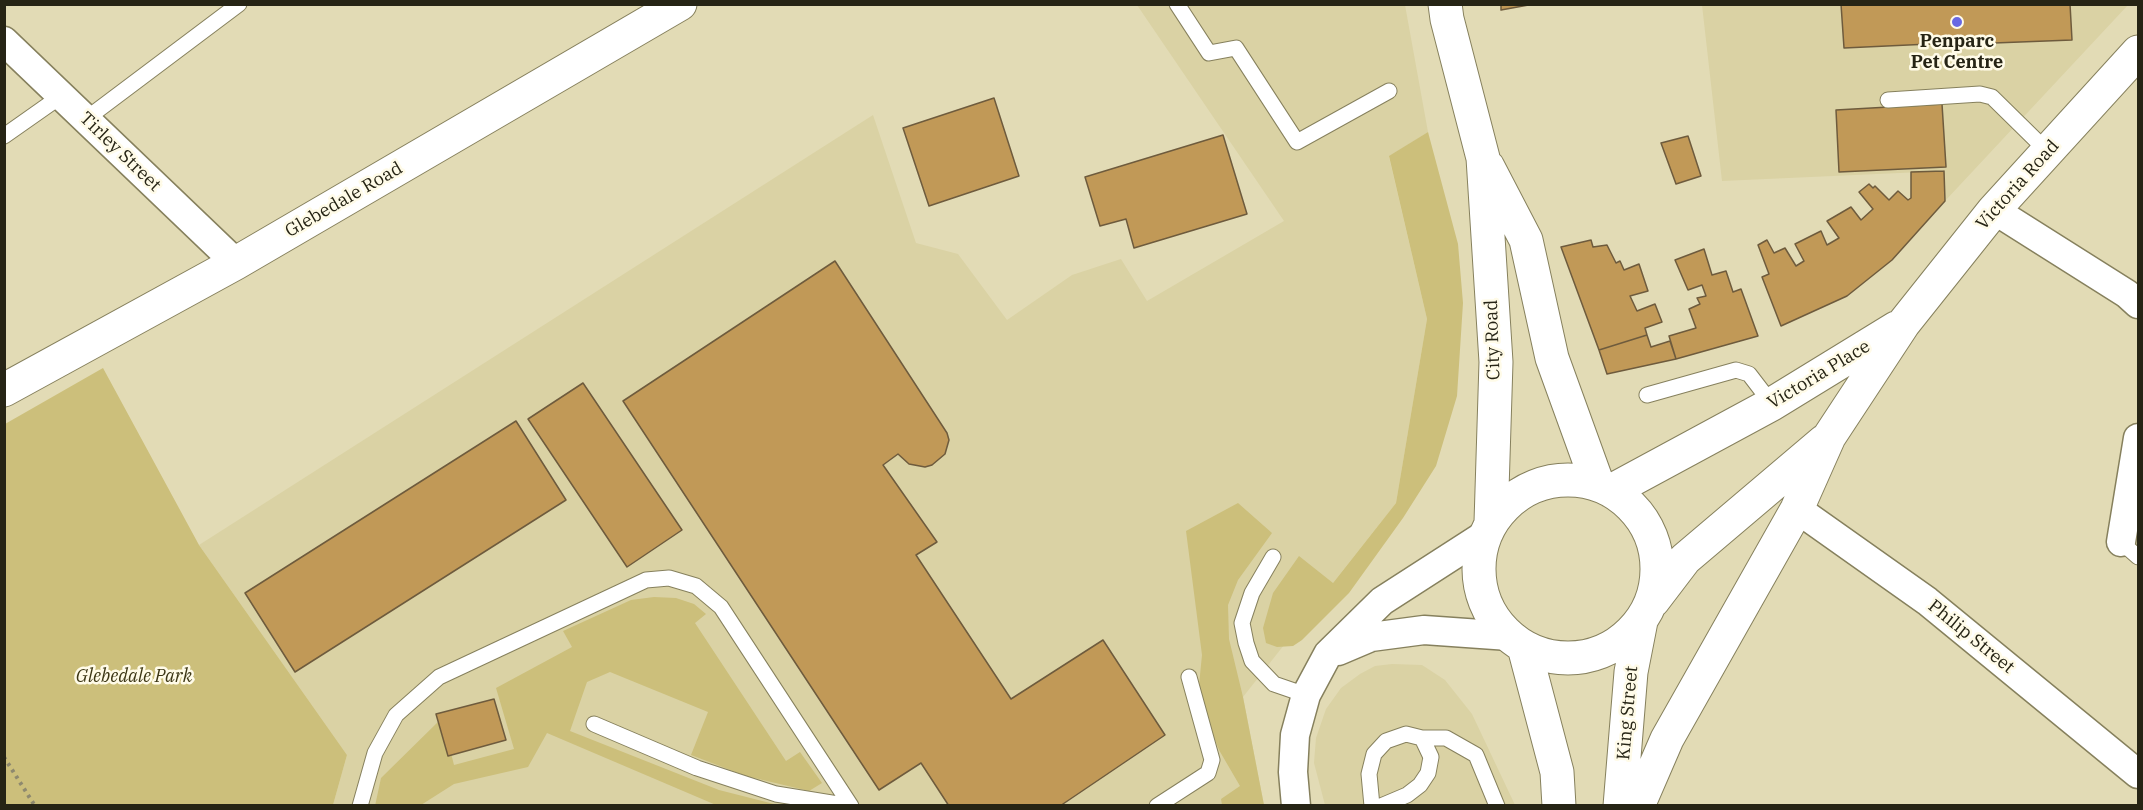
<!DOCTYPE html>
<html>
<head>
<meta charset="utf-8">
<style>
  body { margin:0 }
  #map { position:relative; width:2143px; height:810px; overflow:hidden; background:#e2dbb5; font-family:"IBM Plex Serif",serif }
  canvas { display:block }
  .frame { position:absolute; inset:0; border:6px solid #262415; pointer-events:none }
</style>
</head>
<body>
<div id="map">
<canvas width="2143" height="810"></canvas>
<div class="frame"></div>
</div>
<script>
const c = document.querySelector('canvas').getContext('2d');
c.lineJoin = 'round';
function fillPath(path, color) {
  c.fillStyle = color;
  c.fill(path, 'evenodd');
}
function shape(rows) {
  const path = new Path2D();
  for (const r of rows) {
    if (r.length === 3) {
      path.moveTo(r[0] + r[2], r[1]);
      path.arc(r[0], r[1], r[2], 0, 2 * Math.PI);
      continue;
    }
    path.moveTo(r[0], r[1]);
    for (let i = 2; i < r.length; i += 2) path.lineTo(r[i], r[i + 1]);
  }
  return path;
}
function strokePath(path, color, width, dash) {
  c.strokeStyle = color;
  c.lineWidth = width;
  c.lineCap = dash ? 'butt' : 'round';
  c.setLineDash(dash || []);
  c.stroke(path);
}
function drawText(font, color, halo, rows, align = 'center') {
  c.font = font + ' "IBM Plex Serif",serif';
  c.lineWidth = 5;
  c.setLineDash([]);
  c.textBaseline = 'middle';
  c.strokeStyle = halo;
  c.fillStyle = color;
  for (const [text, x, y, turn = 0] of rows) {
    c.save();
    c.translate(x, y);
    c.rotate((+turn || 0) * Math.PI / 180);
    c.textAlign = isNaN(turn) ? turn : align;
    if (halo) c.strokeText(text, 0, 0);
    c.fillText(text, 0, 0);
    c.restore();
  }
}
fillPath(shape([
  [1137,5,1405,5,1428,132,1389,157,1427,319,1396,503,1243,697,1264,805,333,805,347,755,199,545,873,115,916,243,958,254,1007,320,1072,275,1121,259,1147,301,1284,221],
  [1702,5,2128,5,1945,201,1944,171,1722,181],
  [1392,664,1422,665,1445,680,1472,714,1515,805,1325,805,1314,763,1316,738,1326,709,1341,688,1360,674,1375,666]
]), '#dad2a4');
fillPath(shape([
  [1428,132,1458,244,1463,303,1457,396,1436,466,1403,518,1349,593,1302,640,1293,646,1277,647,1266,643,1263,628,1273,593,1299,556,1333,583,1396,503,1427,319,1389,156],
  [103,368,199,545,347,755,333,805,5,805,5,424],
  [1238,503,1272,533,1238,580,1228,605,1229,639,1243,697,1264,805,1222,805,1221,799,1240,786,1219,750,1204,712,1199,685,1202,655,1186,531],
  [654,597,676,598,694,604,706,614,695,623,786,761,800,752,822,783,809,791,746,776,691,755,708,712,610,672,587,682,570,731,719,790,778,805,716,805,547,733,528,767,454,784,421,805,375,806,381,778,442,718,454,765,514,749,496,688,572,647,563,631,631,600]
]), '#ccbf7b');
const building = shape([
  [1501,4,1534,4,1501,10,1501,4],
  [1841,4,2070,4,2072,40,1994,43,1994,41,1844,48,1841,4],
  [994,98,1019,176,929,206,903,128,994,98],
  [1942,104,1946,167,1839,172,1836,110,1942,104],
  [1223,135,1247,214,1134,248,1126,219,1100,226,1085,177,1223,135],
  [1688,136,1701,176,1676,184,1661,143,1688,136],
  [1944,171,1945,201,1892,260,1847,296,1781,326,1762,277,1769,274,1758,245,1767,240,1774,253,1785,248,1796,266,1804,261,1795,244,1821,231,1827,245,1839,238,1827,221,1851,207,1861,220,1873,209,1859,192,1869,184,1873,188,1875,186,1889,200,1898,191,1908,200,1911,198,1911,172,1944,171],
  [1591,240,1593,247,1607,245,1616,263,1620,261,1624,270,1639,264,1648,291,1630,296,1637,311,1655,304,1662,322,1645,328,1647,335,1599,350,1561,247,1591,240],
  [1704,249,1712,275,1726,271,1733,292,1741,289,1758,336,1676,359,1669,336,1696,328,1689,309,1700,304,1697,298,1706,296,1702,285,1688,290,1675,260,1704,249],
  [835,261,947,433,949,440,945,454,932,465,925,467,909,464,898,454,883,465,937,542,916,555,1011,699,1103,640,1165,735,1060,806,949,806,921,763,879,790,623,401,835,261],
  [1647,335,1651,347,1670,341,1676,359,1607,374,1599,350,1647,335],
  [583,383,682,530,627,567,528,419,583,383],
  [516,421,566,500,295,672,245,593,516,421],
  [494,699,506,740,448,756,436,714,494,699]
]);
fillPath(building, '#c19957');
strokePath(building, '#6e5b3d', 1.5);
const service = shape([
  [1177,4,1209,53,1236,48,1297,142,1389,91],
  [1888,100,1980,94,1992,97,2047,151],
  [86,119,239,4],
  [4,136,61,96],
  [1647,395,1736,370,1749,374,1772,404],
  [2121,542,2138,557],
  [1273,557,1252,593,1242,623,1246,643,1252,661,1274,684,1306,695],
  [594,724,697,768,776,794,850,806],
  [1422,738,1446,738,1476,755,1497,806],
  [360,806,375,753,396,715,439,677,646,580,669,578,696,586,721,607,851,806],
  [1157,806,1208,773,1212,760,1189,677],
  [1372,806,1369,774,1374,754,1386,741,1406,734,1422,738,1431,757,1428,773,1420,785,1407,795,1381,806]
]);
const minor = shape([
  [4,41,236,263],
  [1994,210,2127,294,2138,304],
  [1797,509,1927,601,2138,774],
  [2121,542,2138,438],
  [1338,651,1371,637,1424,630,1509,636],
  [1296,806,1293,772,1295,735,1306,695,1328,654,1382,601,1486,534]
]);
const tertiary = shape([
  [4,390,236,263,680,4]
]);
const primary = shape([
  [1445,4,1447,19,1483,158,1496,362,1491,522],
  [1488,167,1526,240,1552,358,1598,485],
  [1568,569,89],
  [1611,491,1772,404,1896,328],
  [1653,601,1685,559,1823,442],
  [1524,647,1557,772,1559,806],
  [1620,806,1631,672,1641,621],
  [1638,806,1667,739,1797,509,1829,437,1904,323,1994,210,2138,52]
]);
strokePath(service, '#86805d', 17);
strokePath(minor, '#86805d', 31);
strokePath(tertiary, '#86805d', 35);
strokePath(primary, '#86805d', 35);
strokePath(shape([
  [4,757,35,806]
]), '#8e896e', 4, [3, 4.5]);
strokePath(service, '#fff', 15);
strokePath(minor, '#fff', 28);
strokePath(tertiary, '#fff', 33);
strokePath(primary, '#fff', 33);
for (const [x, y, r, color] of [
  [1957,22,6,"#6868e2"]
]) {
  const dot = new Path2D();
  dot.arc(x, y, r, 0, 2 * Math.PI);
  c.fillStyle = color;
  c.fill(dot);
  strokePath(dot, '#fffbe8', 2);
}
drawText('bold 18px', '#262415', '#fffbe8', [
  ["Penparc",1957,42],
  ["Pet Centre",1957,63]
]);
drawText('18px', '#262415', '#fffbe8', [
  ["Tirley Street",120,152,44],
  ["Victoria Road",2018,185,-48],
  ["Glebedale Road",344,200,-30],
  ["City Road",1493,340,-92],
  ["Victoria Place",1819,375,-31],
  ["Philip Street",1971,637,39],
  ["King Street",1628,713,-85]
]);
drawText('italic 18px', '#3c3615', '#fffbe8', [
  ["Glebedale Park",134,677]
]);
</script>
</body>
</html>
